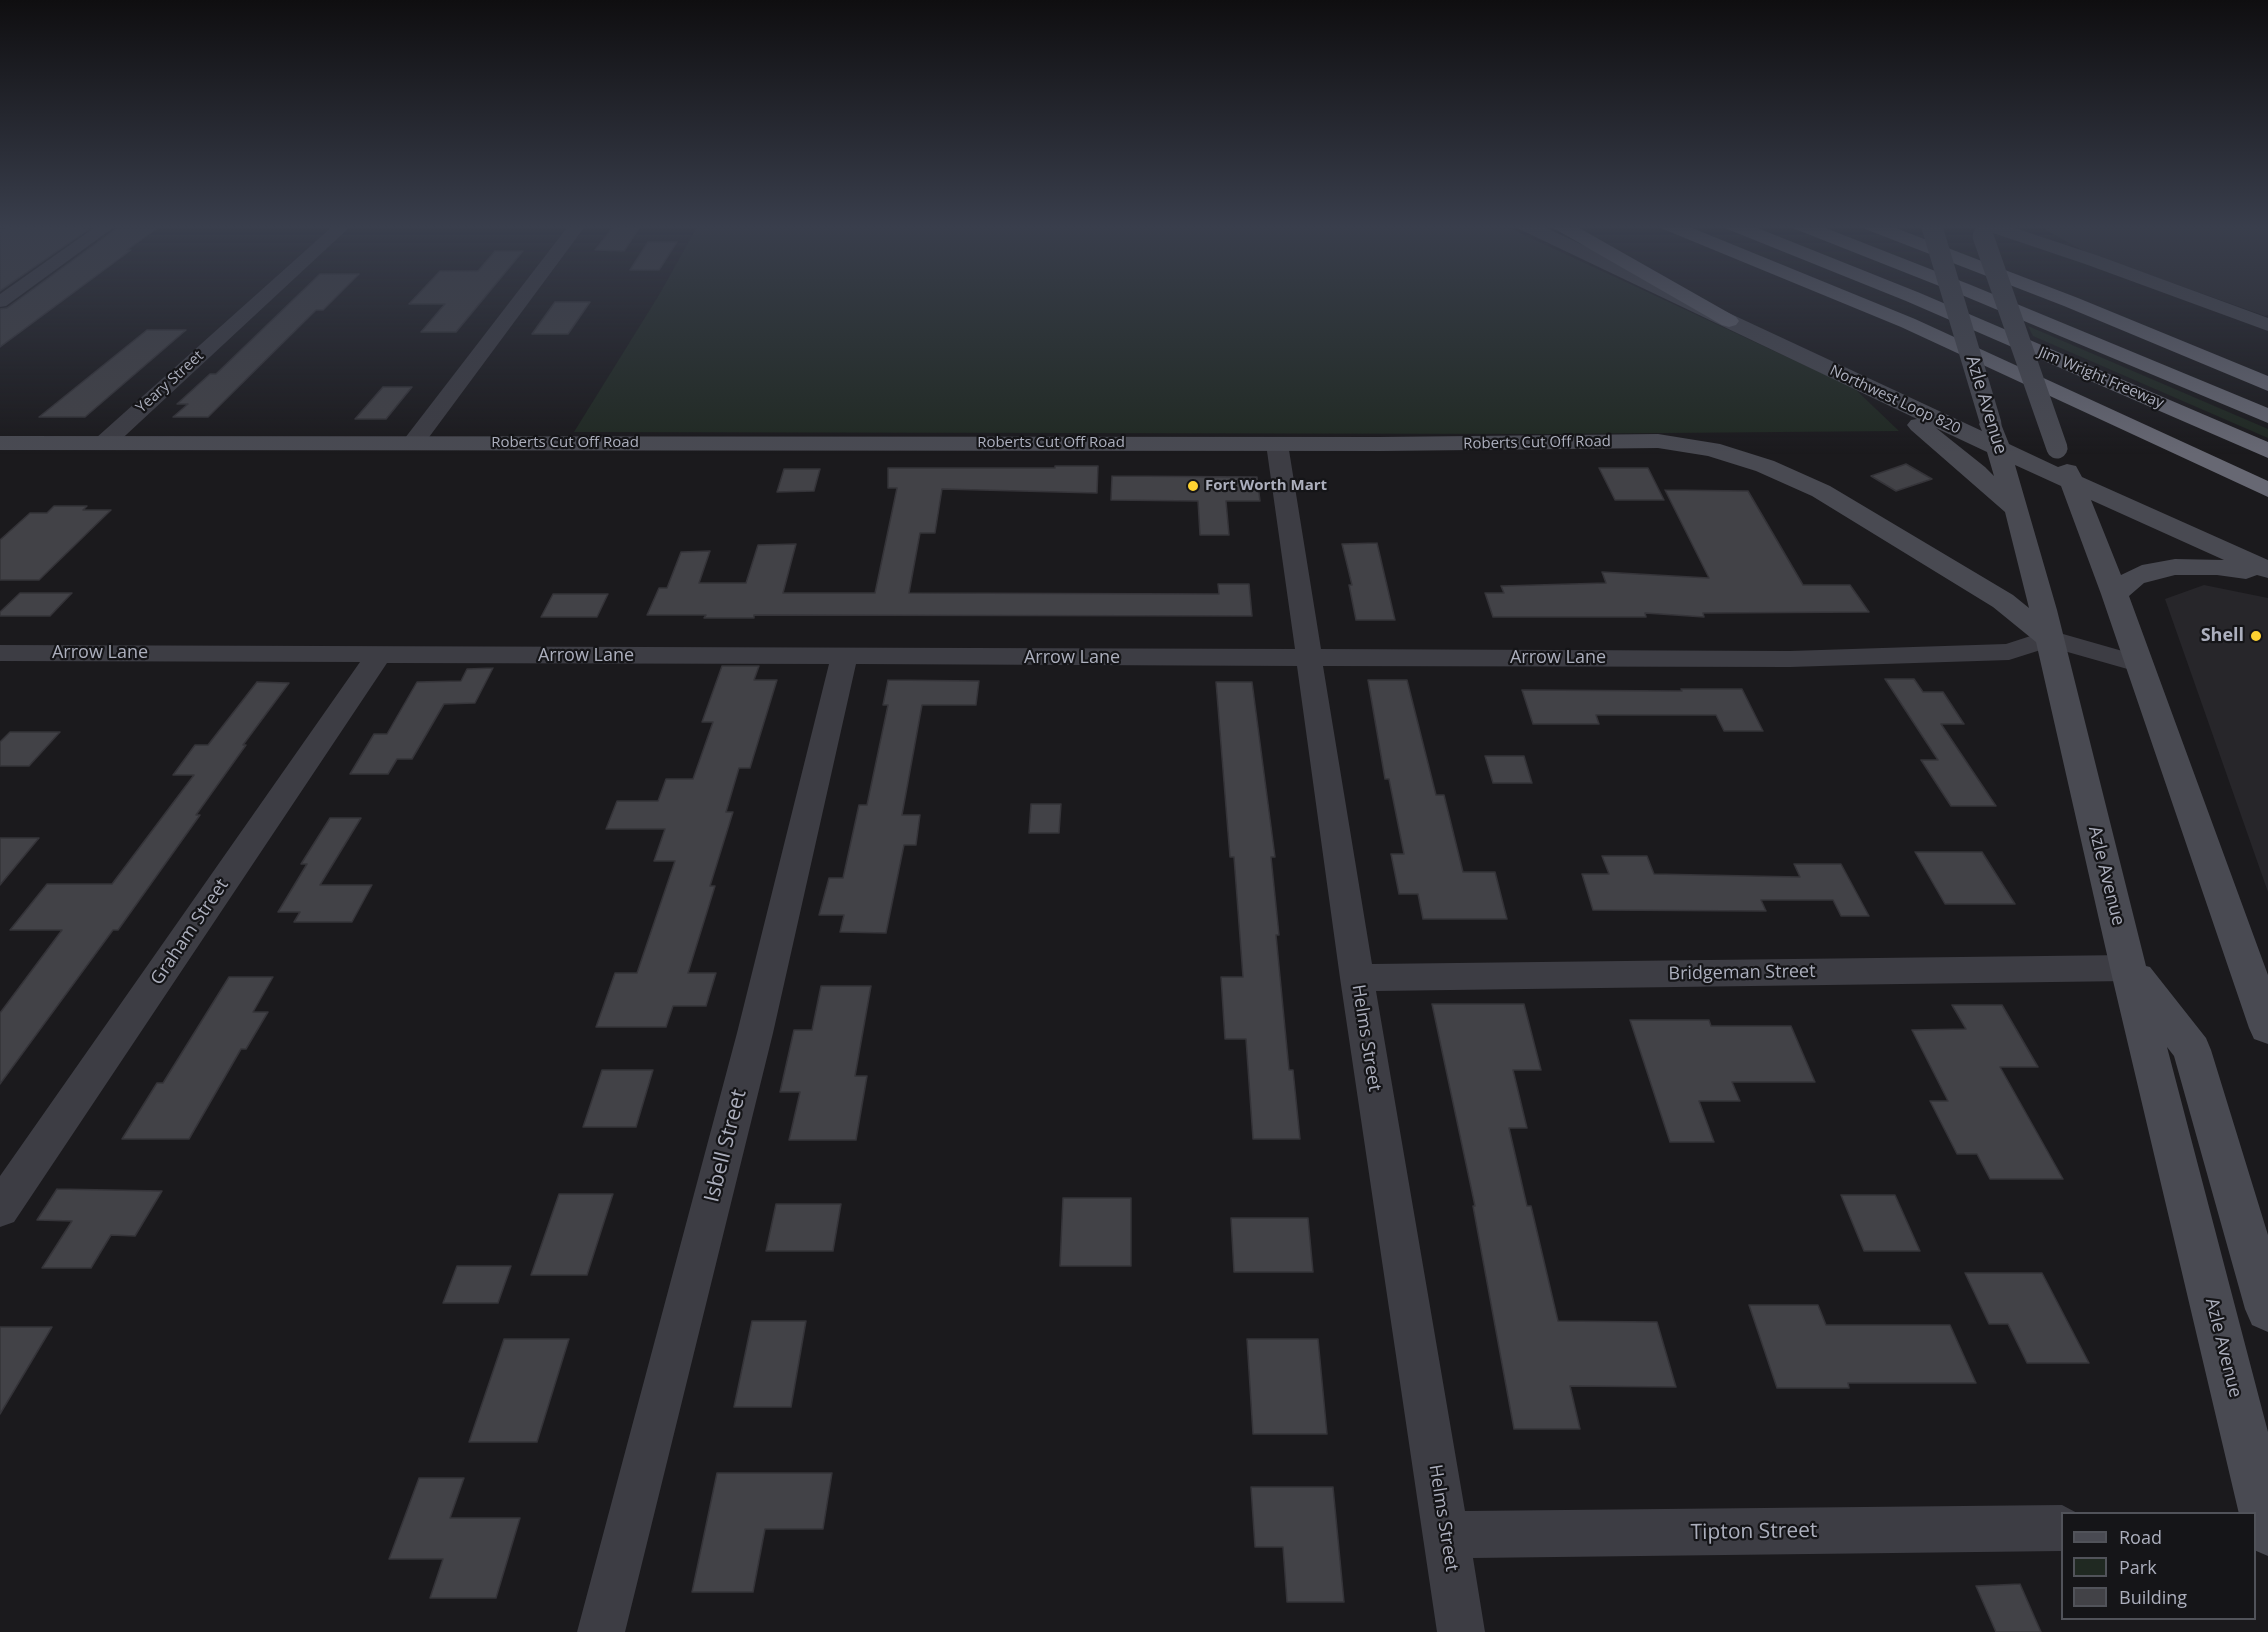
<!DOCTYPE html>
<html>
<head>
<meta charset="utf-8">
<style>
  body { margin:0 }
  #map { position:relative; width:2268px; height:1632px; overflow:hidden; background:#1b1a1d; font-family:"Open Sans",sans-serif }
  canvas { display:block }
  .legend { position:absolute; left:2061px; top:1512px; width:195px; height:108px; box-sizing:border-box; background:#151518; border:2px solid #51535a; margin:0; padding:8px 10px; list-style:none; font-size:18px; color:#acafbd }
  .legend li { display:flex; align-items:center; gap:12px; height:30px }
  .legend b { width:30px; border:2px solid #51535a }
</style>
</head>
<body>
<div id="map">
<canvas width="2268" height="1632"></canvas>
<ul class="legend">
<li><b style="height:8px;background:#494a52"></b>Road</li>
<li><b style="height:16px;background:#202922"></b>Park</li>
<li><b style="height:16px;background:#424247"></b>Building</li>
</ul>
</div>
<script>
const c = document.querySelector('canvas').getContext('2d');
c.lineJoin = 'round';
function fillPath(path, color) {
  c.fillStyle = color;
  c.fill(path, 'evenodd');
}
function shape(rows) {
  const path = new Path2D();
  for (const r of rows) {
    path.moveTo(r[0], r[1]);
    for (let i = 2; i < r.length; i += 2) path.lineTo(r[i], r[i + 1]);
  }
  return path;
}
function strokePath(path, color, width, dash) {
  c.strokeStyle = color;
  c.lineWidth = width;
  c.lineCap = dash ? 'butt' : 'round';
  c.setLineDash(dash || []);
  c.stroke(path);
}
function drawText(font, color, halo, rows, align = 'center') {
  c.font = font + ' "Open Sans",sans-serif';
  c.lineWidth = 4.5;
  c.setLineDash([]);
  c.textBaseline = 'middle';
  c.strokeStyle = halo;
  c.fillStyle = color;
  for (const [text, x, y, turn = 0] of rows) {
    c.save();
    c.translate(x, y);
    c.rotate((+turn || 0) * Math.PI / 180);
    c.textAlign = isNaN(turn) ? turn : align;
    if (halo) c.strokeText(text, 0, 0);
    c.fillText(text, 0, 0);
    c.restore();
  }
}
fillPath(shape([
  [2037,225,2268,225,2268,315,2265,316,2085,252],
  [2204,585,2268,598,2268,892,2165,599]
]), '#27262a');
fillPath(shape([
  [698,225,1503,225,1854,388,1899,431,1549,434,574,432,659,295],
  [2028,326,2268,429,2268,438,2033,336]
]), '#202922');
const building = shape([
  [19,225,89,225,84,229,89,229,0,291,0,230,19,225],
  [615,225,641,225,624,251,595,250,615,225],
  [116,229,156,229,127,250,131,250,0,347,0,309,7,308,116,229],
  [648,242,677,242,659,270,630,270,648,242],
  [495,251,523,251,456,332,421,332,445,304,409,304,440,271,478,271,495,251],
  [320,274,359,274,323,310,316,310,208,417,173,417,188,404,177,404,210,374,216,374,320,274],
  [555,302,590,302,568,334,532,334,555,302],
  [147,330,186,330,85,417,39,417,147,330],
  [383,387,412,387,386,419,355,419,383,387],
  [1906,464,1932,479,1896,491,1871,476,1906,464],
  [1055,466,1098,466,1097,493,942,489,935,533,920,533,909,593,1219,594,1218,584,1249,584,1252,616,754,615,754,618,704,618,706,615,647,615,659,588,667,588,681,552,710,551,699,583,746,583,758,545,796,544,783,593,875,593,897,488,888,488,888,468,1055,468,1055,466],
  [1599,468,1648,468,1664,500,1615,500,1599,468],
  [784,469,820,469,814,491,777,492,784,469],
  [1112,476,1257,477,1260,501,1226,501,1229,535,1200,535,1198,501,1111,500,1112,476],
  [1665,490,1748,491,1803,585,1850,585,1869,612,1703,613,1704,617,1645,613,1646,617,1493,617,1485,593,1504,593,1501,586,1606,583,1602,572,1709,578,1665,490],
  [54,506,87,506,83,510,111,510,39,580,0,580,0,540,30,513,47,513,54,506],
  [1377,543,1395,620,1356,620,1349,585,1352,585,1342,544,1377,543],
  [20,593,72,593,50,616,0,616,0,612,20,593],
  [553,594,608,594,597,617,541,617,553,594],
  [722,666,759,666,754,680,777,680,750,768,739,768,726,812,733,812,710,886,715,886,688,973,716,973,706,1006,673,1006,666,1027,596,1027,615,973,637,973,675,861,654,861,665,829,606,829,617,801,658,801,666,779,693,779,713,722,702,722,722,666],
  [493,668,475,703,444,704,412,759,397,759,388,774,350,774,374,734,387,734,417,682,461,681,467,669,493,668],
  [1885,679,1914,679,1923,692,1943,692,1964,724,1941,724,1996,806,1951,806,1921,760,1938,760,1885,679],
  [888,680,979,681,976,705,922,705,902,815,920,815,916,845,904,845,886,933,840,932,844,915,819,915,829,878,843,878,859,805,867,805,888,705,883,705,888,680],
  [1368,680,1407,680,1436,795,1444,795,1463,872,1495,872,1507,919,1423,919,1418,894,1399,894,1391,854,1404,854,1389,779,1385,779,1368,680],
  [257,682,289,683,243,745,246,745,196,815,200,815,118,930,113,930,0,1084,0,1013,62,930,10,930,47,884,112,884,194,775,173,775,195,745,208,745,257,682],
  [1216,682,1252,682,1275,857,1271,857,1279,935,1276,935,1289,1070,1293,1070,1300,1139,1253,1139,1246,1039,1225,1039,1221,977,1243,977,1234,857,1230,857,1216,682],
  [1681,689,1742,689,1763,731,1724,731,1716,715,1596,715,1599,724,1533,724,1522,690,1682,691,1681,689],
  [10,732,60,732,29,766,0,766,0,742,10,732],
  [1485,756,1524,756,1532,783,1493,783,1485,756],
  [1031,804,1061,804,1059,833,1029,833,1031,804],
  [330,818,361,818,320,885,372,885,352,922,294,922,300,912,278,912,307,864,301,864,330,818],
  [0,838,39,838,0,885,0,838],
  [1915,852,1982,852,2015,904,1945,904,1915,852],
  [1602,856,1647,856,1654,874,1800,877,1794,864,1841,864,1869,916,1841,916,1833,900,1761,900,1766,911,1593,910,1582,874,1609,874,1602,856],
  [229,977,273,977,253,1012,268,1012,246,1049,241,1049,189,1139,122,1139,157,1083,163,1083,229,977],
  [821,986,871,986,855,1076,867,1076,856,1140,789,1140,800,1092,780,1092,794,1030,812,1030,821,986],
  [1432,1004,1524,1004,1541,1070,1513,1070,1527,1128,1509,1128,1527,1206,1531,1206,1558,1321,1657,1322,1676,1387,1570,1386,1580,1429,1514,1429,1473,1206,1475,1206,1432,1004],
  [1952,1005,2002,1005,2038,1067,2000,1067,2063,1179,1990,1179,1977,1154,1957,1154,1930,1101,1948,1101,1912,1030,1966,1029,1952,1005],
  [1630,1020,1709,1020,1711,1026,1791,1026,1815,1082,1732,1082,1740,1101,1699,1101,1714,1142,1670,1142,1630,1020],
  [602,1070,653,1070,636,1127,583,1127,602,1070],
  [57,1189,162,1191,135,1236,111,1235,91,1268,42,1268,72,1221,37,1220,57,1189],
  [559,1194,613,1194,587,1275,531,1275,559,1194],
  [1841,1195,1895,1195,1920,1251,1864,1251,1841,1195],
  [1063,1198,1131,1198,1131,1266,1060,1266,1063,1198],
  [776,1204,841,1204,833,1251,766,1251,776,1204],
  [1231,1218,1308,1218,1313,1272,1234,1272,1231,1218],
  [457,1266,511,1266,498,1303,443,1303,457,1266],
  [1965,1273,2042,1273,2089,1363,2027,1363,2008,1324,1989,1324,1965,1273],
  [1749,1305,1818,1305,1826,1325,1950,1325,1976,1383,1848,1383,1849,1388,1777,1388,1749,1305],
  [752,1321,806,1321,791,1407,734,1407,752,1321],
  [0,1327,52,1327,0,1414,0,1327],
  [504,1339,569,1339,537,1442,469,1442,504,1339],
  [1247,1339,1318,1339,1327,1434,1253,1434,1247,1339],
  [717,1473,832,1473,823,1529,765,1529,753,1592,692,1592,717,1473],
  [419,1478,464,1478,450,1518,520,1518,496,1598,430,1598,443,1559,389,1559,419,1478],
  [1251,1487,1333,1487,1344,1602,1287,1602,1283,1547,1255,1547,1251,1487],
  [2020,1584,2041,1632,1996,1632,1976,1586,2020,1584]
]);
fillPath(building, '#424247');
strokePath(building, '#353439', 1.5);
fillPath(shape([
  [98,225,117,225,6,306,0,307,0,294,98,225],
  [334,225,352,225,112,448,104,449,96,448,93,443,96,438,334,225],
  [569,225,586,225,421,448,413,449,405,448,402,443,405,438,569,225],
  [1277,438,1285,439,1288,444,1321,649,1790,651,2006,644,2049,630,2147,658,2151,664,2147,670,2138,672,2050,647,2009,660,1790,667,1323,666,1372,964,2128,955,2140,958,2145,968,2140,978,2128,981,1376,991,1465,1511,2062,1505,2079,1514,2062,1514,2062,1551,1473,1558,1485,1632,1437,1632,1340,978,1297,666,856,664,773,1033,625,1632,577,1632,737,1033,829,664,387,663,14,1222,0,1227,0,1176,360,662,0,661,0,645,1295,649,1266,444,1269,439,1277,438]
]), '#3d3d44');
fillPath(shape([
  [1516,225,1540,225,1982,431,1979,424,1983,419,1991,417,1999,419,2009,444,2058,467,2067,464,2076,466,2082,477,2268,560,2268,578,2257,575,2246,579,2217,575,2175,575,2144,583,2129,596,2268,975,2268,1044,2254,1039,2249,1028,2101,594,2061,486,2015,465,2057,610,2146,966,2150,967,2206,1038,2211,1050,2268,1235,2268,1332,2252,1325,2245,1309,2174,1056,2167,1047,2268,1432,2268,1556,2254,1550,2254,1514,2239,1514,2110,968,2036,642,1993,607,1812,496,1756,471,1708,456,1658,448,1380,451,0,450,0,436,1380,437,1658,434,1720,444,1774,461,1830,486,2013,595,2029,608,2005,512,1911,430,1907,425,1911,420,1917,419,1519,229,1516,225],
  [1936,428,1987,452,1994,476,1985,467,1936,428],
  [2091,500,2224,560,2175,559,2142,565,2121,575,2091,500],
  [1978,225,2006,225,2099,256,2268,318,2268,331,2085,264,1981,229,1978,225]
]), '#494a52');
fillPath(shape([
  [1552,225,1574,225,1736,317,1739,321,1736,325,1729,327,1722,325,1555,229,1552,225],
  [1660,225,1685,225,1915,319,2268,481,2268,497,1901,327,1663,229,1660,225],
  [1724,225,1750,225,1920,293,2268,442,2268,458,1906,301,1727,229,1724,225],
  [1792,225,1818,225,1971,285,2268,408,2268,423,1957,293,1795,229,1792,225],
  [1862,225,1888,225,2078,298,2268,376,2268,391,2064,306,1865,229,1862,225]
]), '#676873');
strokePath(shape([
  [1932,227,1991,424],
  [1983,236,2057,448]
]), '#494a52', 21);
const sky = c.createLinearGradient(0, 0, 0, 454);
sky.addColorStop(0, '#0f0e10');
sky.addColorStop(0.5, '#393e4c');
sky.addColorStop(1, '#393e4c00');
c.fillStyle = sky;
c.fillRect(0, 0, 2268, 454);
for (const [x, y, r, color] of [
  [1193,486,6,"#fed231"],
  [2256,636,6,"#fed231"]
]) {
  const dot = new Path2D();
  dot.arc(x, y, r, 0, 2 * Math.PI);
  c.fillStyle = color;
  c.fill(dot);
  strokePath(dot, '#151518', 2);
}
drawText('15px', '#acafbd', '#151518', [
  ["Jim Wright Freeway",2101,378,23],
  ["Yeary Street",170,382,-42],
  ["Northwest Loop 820",1895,400,25],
  ["Roberts Cut Off Road",565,443],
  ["Roberts Cut Off Road",1051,443],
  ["Roberts Cut Off Road",1537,443,-1]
]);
drawText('bold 15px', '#acafbd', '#151518', [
  ["Fort Worth Mart",1205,486]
], 'left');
drawText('18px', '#acafbd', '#151518', [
  ["Azle Avenue",1986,405,73],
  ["Arrow Lane",100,653],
  ["Arrow Lane",586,656],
  ["Arrow Lane",1072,658],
  ["Arrow Lane",1558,658],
  ["Azle Avenue",2106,876,76],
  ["Graham Street",190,932,-56],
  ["Bridgeman Street",1742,973,-1],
  ["Helms Street",1366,1038,81],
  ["Azle Avenue",2223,1348,76],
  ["Helms Street",1443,1518,81]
]);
drawText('bold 18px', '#acafbd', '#151518', [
  ["Shell",2244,636]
], 'right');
drawText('21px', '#acafbd', '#151518', [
  ["Isbell Street",726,1146,-76],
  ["Tipton Street",1754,1532,-1]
]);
</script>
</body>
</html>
